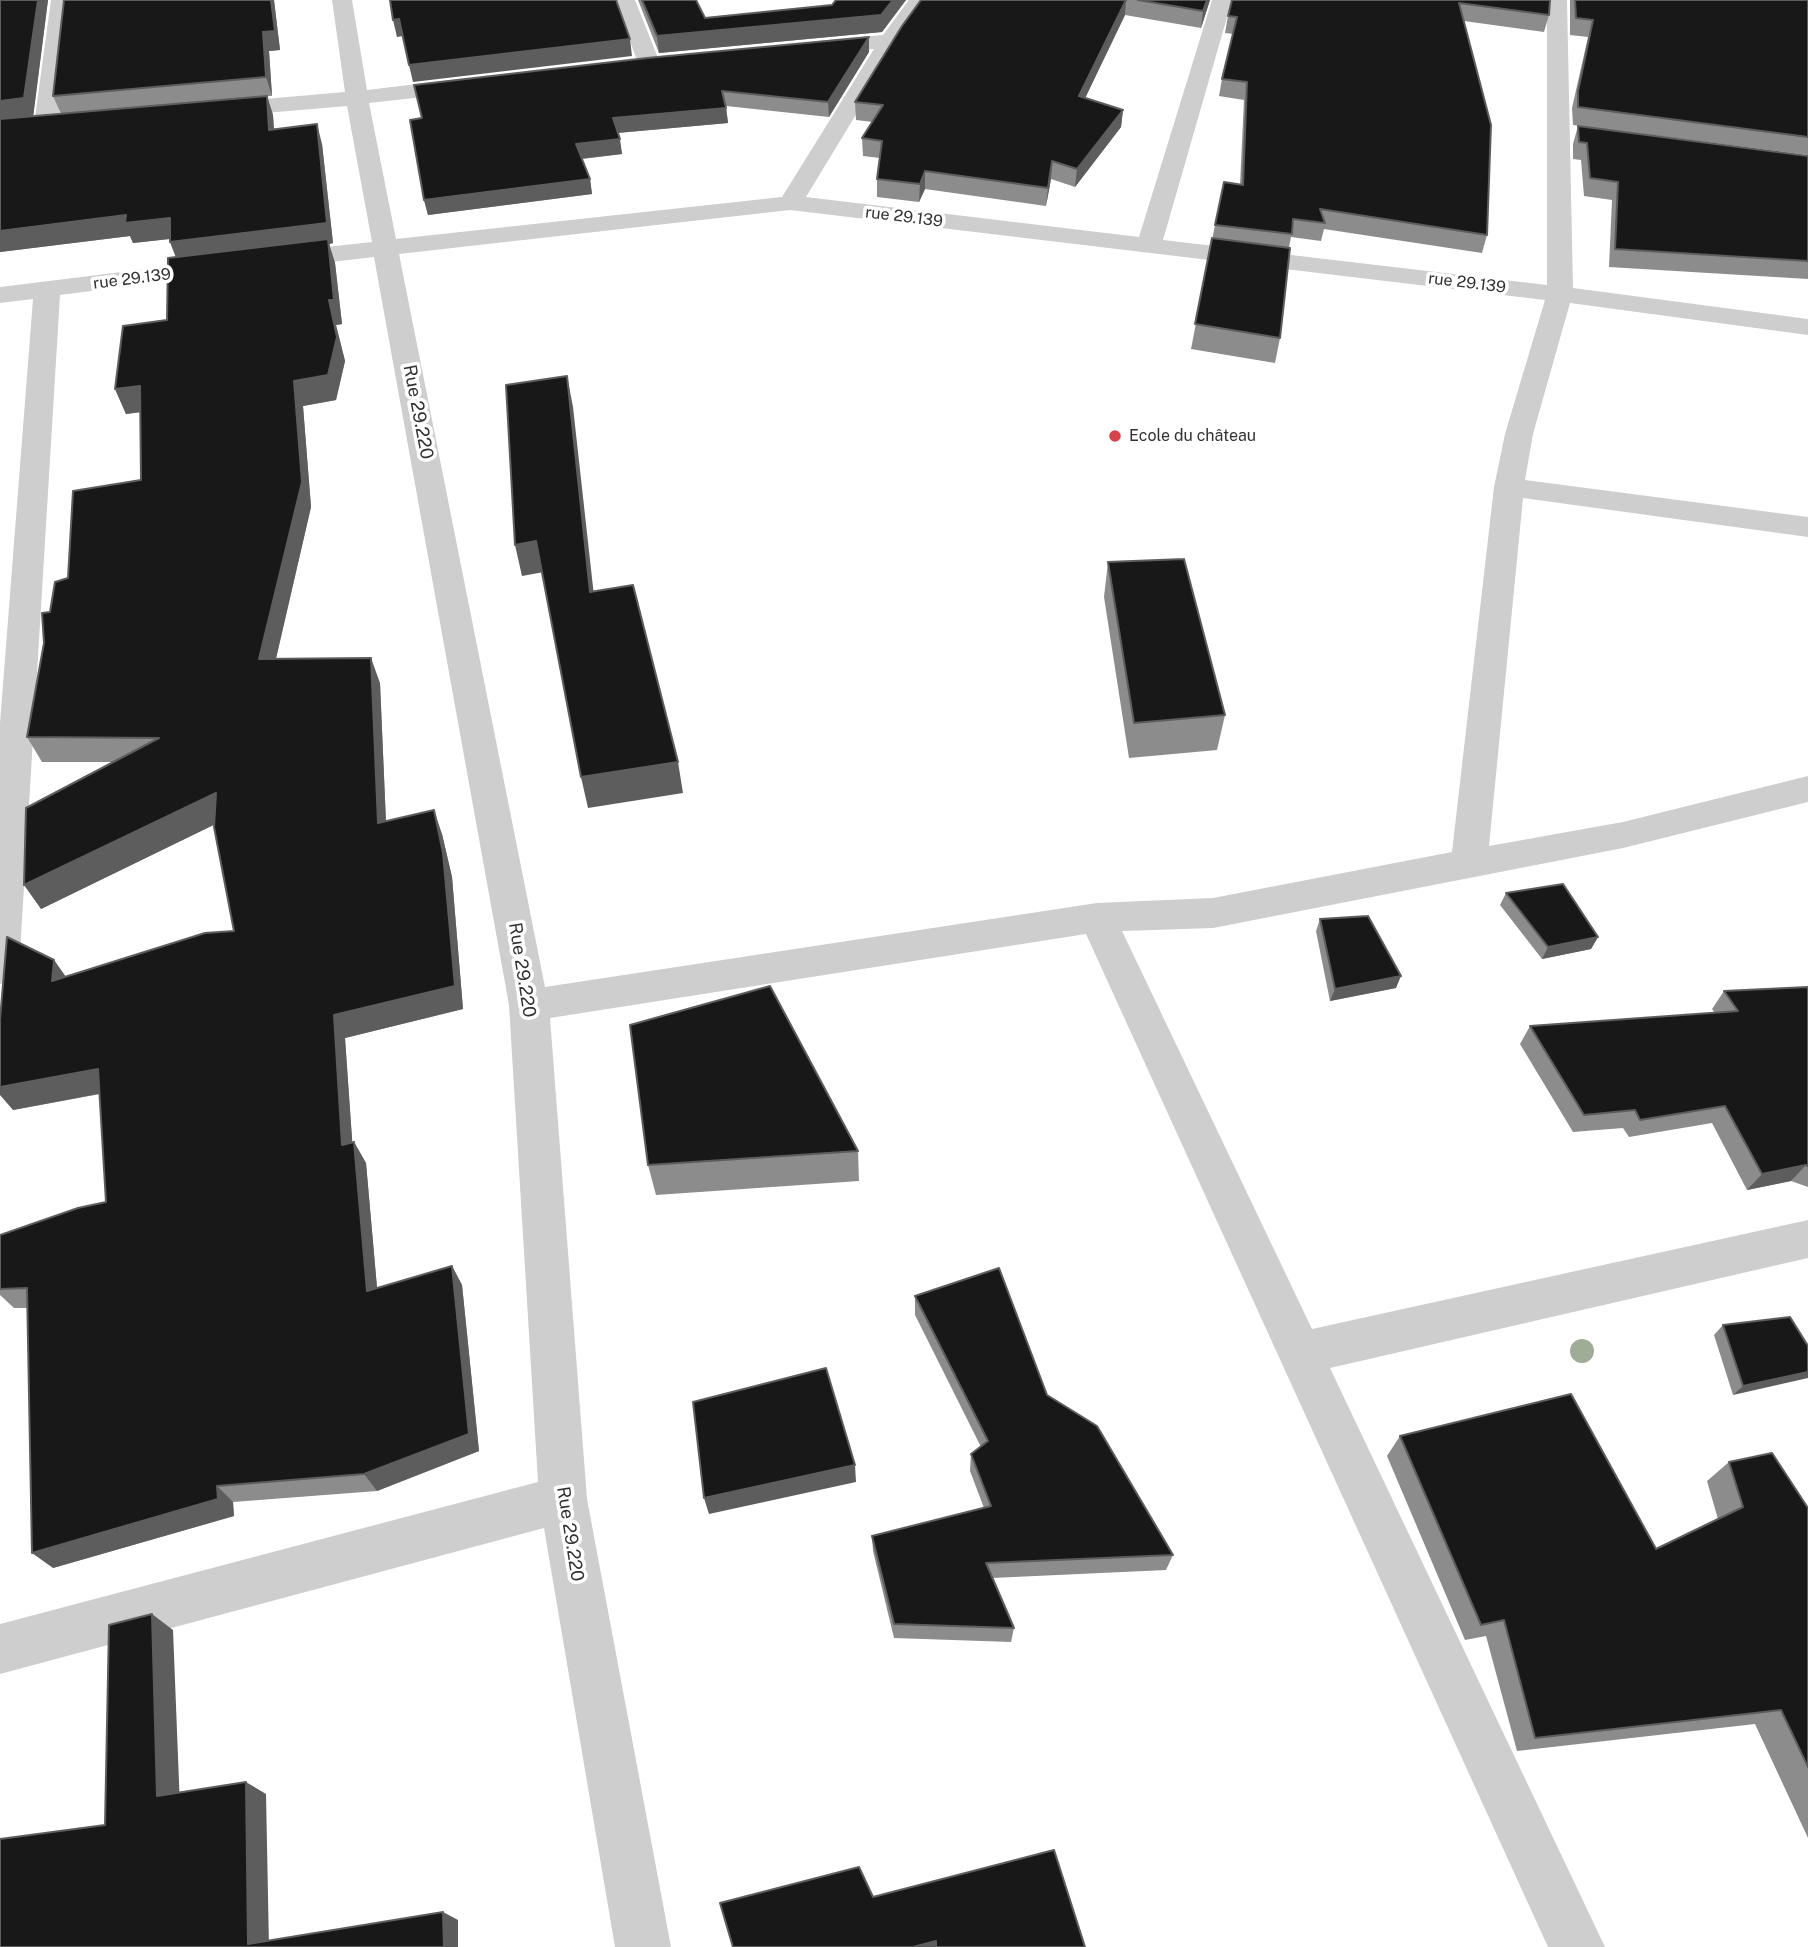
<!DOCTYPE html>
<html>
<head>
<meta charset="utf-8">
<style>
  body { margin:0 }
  canvas { display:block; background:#fff }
</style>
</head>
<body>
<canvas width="1808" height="1947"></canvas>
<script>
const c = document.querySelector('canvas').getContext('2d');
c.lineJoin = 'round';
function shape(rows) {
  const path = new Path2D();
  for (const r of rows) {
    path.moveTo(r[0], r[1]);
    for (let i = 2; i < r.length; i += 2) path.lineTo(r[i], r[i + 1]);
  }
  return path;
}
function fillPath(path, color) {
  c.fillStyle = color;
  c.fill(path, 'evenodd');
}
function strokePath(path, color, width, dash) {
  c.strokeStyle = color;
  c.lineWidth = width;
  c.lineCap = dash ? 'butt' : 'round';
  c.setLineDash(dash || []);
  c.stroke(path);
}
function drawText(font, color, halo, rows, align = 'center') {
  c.font = font + ' "Public Sans",sans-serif';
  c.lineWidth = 7;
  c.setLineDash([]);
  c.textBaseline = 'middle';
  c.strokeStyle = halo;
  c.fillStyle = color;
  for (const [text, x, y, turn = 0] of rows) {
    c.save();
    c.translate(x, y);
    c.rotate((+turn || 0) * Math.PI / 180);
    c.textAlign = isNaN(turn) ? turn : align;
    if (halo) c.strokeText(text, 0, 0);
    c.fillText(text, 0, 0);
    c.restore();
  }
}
fillPath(shape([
  [51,0,71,0,58,125,54,130,46,132,38,130,34,125,51,0],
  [332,0,352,0,367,90,468,78,476,80,479,85,476,90,468,92,369,103,396,239,782,197,874,49,817,53,809,52,806,47,809,42,817,41,883,35,909,0,930,0,900,42,806,197,1139,237,1212,0,1232,0,1163,240,1547,285,1547,0,1567,0,1573,288,1808,319,1808,335,1570,303,1533,434,1525,480,1808,517,1808,537,1523,498,1489,846,1623,822,1808,776,1808,802,1623,848,1213,928,1122,931,1312,1329,1808,1220,1808,1258,1330,1368,1605,1947,1548,1947,1086,934,550,1018,587,1499,671,1947,615,1947,544,1528,0,1674,0,1624,538,1482,509,1005,374,257,280,268,271,265,267,260,271,255,280,252,372,242,347,106,218,117,210,115,207,110,210,105,218,103,345,92,332,0],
  [790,210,1545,300,1505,434,1494,487,1452,852,1213,898,1097,903,545,987,399,254,790,210],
  [615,0,635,0,660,63,657,68,649,70,641,68,638,63,615,0],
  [220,260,229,263,233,268,229,273,60,295,19,969,14,980,0,984,0,723,33,299,0,303,0,287,220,260]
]), '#cecece');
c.fillStyle = '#a0ad96';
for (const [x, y] of [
  [1582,1351]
]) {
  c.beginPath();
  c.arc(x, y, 12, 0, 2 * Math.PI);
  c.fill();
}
fillPath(shape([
  [0,0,48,0,33,116,61,114,53,96,64,0,274,0,280,50,269,51,272,96,267,96,273,115,274,129,322,144,333,243,329,244,335,263,342,324,336,325,345,361,336,400,303,406,311,507,276,659,380,683,386,821,442,834,452,877,463,1009,345,1038,352,1142,354,1142,366,1163,377,1288,452,1266,462,1285,479,1451,377,1491,233,1502,234,1516,53,1568,28,1308,14,1308,0,1295,0,1235,106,1202,100,1094,13,1110,54,960,66,977,234,931,215,824,41,909,113,762,42,762,27,737,50,612,68,578,141,480,140,412,126,414,115,389,167,320,176,258,170,242,170,239,133,243,130,236,0,252],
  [638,0,696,0,705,18,832,5,836,0,906,0,882,32,659,53],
  [921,0,1210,0,1201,28,1125,15,1085,98,1123,110,1121,127,1075,187,1051,179,1046,206,925,189,919,202,877,197,877,179,880,158,863,156,862,138,873,122,856,120,855,102],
  [1232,0,1550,0,1549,15,1544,32,1464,21,1487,235,1482,253,1324,229,1321,241,1291,237,1289,247,1280,338,1275,363,1191,349,1215,225,1240,185,1244,100,1219,96,1222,79,1233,34,1225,33,1228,16],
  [1570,0,1808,0,1808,155,1573,125,1572,108,1588,37,1570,35],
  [869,52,829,117,726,106,728,123,618,133,622,154,582,159,590,179,592,194,428,215,424,200,410,120],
  [1578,126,1808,156,1808,279,1609,267,1612,200,1584,196,1581,160,1573,159,1573,144],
  [1108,562,1225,715,1217,750,1129,758,1104,597],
  [1506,893,1598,937,1591,949,1542,959,1500,905],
  [1320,919,1396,988,1330,1001,1316,931],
  [1808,987,1808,1187,1791,1181,1747,1190,1712,1123,1629,1137,1623,1128,1573,1132,1520,1044,1530,1026,1715,1013,1712,1009,1724,991],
  [858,1151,859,1181,656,1195,648,1165],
  [915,1296,1047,1395,1173,1555,1166,1570,992,1578,1014,1628,1011,1642,894,1638,873,1551,872,1536,984,1508,970,1471,971,1454,981,1447,915,1315],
  [1723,1325,1808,1346,1733,1395,1714,1335],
  [1400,1436,1656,1549,1718,1519,1707,1481,1729,1462,1808,1508,1808,1838,1755,1724,1517,1751,1486,1636,1465,1640,1387,1456]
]), '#8c8c8c');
fillPath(shape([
  [38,0,48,0,33,118,0,121,0,101],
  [271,0,274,0,280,50,269,51,272,96,266,77,263,32],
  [893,0,906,0,882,32,659,53,657,36],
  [1126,0,1125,15,1078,113,1079,96],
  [1207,0,1210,0,1201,28,1203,11],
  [399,19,403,36,397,37,393,20],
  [869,37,869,52,829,117,828,102],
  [630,39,632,56,413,82,409,65],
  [267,96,273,115,275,150,269,130],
  [726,108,728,123,616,133,613,118],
  [1123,110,1121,127,1075,187,1077,169],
  [317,124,322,144,333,243,329,244,335,263,342,324,336,325,345,361,336,400,303,406,311,507,270,684,259,659,178,262,170,242],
  [620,139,622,154,579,159,576,144],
  [1052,161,1051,179,1046,206,1048,188],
  [925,171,925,189,919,202,920,184],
  [590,179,592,194,428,215,424,200],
  [126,215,170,218,178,238,133,243,130,236,0,252,0,231],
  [567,376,573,407,597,623,590,592],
  [140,386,150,411,126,414,115,389],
  [536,541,544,572,522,576,515,545],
  [371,658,380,683,387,847,378,823],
  [678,762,683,793,588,808,581,777],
  [216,793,228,818,41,909,24,885],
  [434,810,442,834,452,877,463,1009,345,1038,354,1166,342,1145,334,1015],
  [1598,937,1591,949,1542,959,1548,947],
  [54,960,70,983,52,981],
  [1401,976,1396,988,1330,1001,1335,989],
  [98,1069,114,1091,13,1110,0,1095,0,1087],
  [354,1142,366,1163,379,1310,367,1291],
  [1806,1165,1791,1181,1747,1190,1762,1174],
  [452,1266,462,1285,479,1451,377,1491,364,1474],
  [1808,1372,1808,1378,1733,1395,1743,1386],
  [855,1465,856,1482,709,1514,704,1498],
  [217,1486,233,1502,234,1516,53,1568,32,1553],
  [152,1614,173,1630,180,1807,157,1796],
  [246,1782,266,1794,269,1947,248,1944],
  [443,1912,458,1920,458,1947,444,1947],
  [936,1941,935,1947,913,1947]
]), '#5d5d5d');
const building = shape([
  [0,0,38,0,24,98,0,101,0,0],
  [64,0,271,0,275,31,263,32,266,77,53,96,64,0],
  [390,0,616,0,630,39,409,65,399,19,393,20,390,0],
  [642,0,696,0,705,18,832,5,836,0,893,0,881,15,657,36,642,0],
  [921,0,1126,0,1079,96,1123,110,1077,169,1052,161,1048,188,925,171,920,184,877,179,882,141,862,138,883,105,855,102,902,26,921,0],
  [1138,0,1207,0,1203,11,1138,0],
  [1232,0,1550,0,1549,15,1459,3,1491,125,1487,235,1320,209,1325,223,1293,219,1292,234,1215,225,1224,182,1243,185,1247,82,1222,79,1237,17,1228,16,1232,0],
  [1575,0,1808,0,1808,137,1578,107,1578,91,1593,20,1576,18,1575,0],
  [869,37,828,102,722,91,726,108,613,118,620,139,576,144,590,179,424,200,410,120,422,118,414,85,647,58,869,37],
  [267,96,269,130,317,124,327,223,170,242,170,218,125,223,126,215,0,231,0,119,267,96],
  [1578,126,1808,156,1808,261,1615,249,1618,182,1590,178,1587,143,1579,142,1578,126],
  [1212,238,1290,248,1280,338,1195,324,1212,238],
  [328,239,334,300,329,300,337,337,328,375,294,381,302,482,259,659,371,658,378,823,434,810,443,853,455,986,334,1015,342,1145,354,1142,367,1291,452,1266,469,1434,364,1474,217,1486,218,1499,32,1553,27,1288,0,1289,0,1235,78,1208,106,1202,98,1069,0,1087,0,1020,7,937,54,960,52,981,205,933,234,931,214,827,216,793,24,885,26,808,159,738,27,737,44,643,42,613,50,612,55,582,68,578,73,491,141,480,140,386,115,389,123,326,167,320,168,258,328,239],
  [567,376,590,592,633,585,678,762,581,777,536,541,515,545,506,385,567,376],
  [1184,559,1225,715,1134,723,1108,562,1184,559],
  [1563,884,1598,937,1548,947,1506,893,1563,884],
  [1368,916,1401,976,1335,989,1320,919,1368,916],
  [770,986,858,1151,648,1165,630,1025,770,986],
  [1808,987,1808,1166,1806,1165,1762,1174,1725,1106,1640,1120,1635,1110,1584,1115,1530,1026,1738,1011,1724,991,1808,987],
  [999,1268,1047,1395,1097,1426,1173,1555,986,1563,1014,1628,894,1624,872,1536,991,1506,971,1454,988,1441,915,1296,999,1268],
  [1790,1317,1808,1346,1808,1372,1743,1386,1723,1325,1790,1317],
  [826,1368,855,1465,704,1498,693,1402,826,1368],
  [1571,1394,1656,1549,1743,1507,1729,1462,1772,1453,1808,1508,1808,1767,1781,1710,1535,1738,1504,1620,1481,1625,1400,1436,1571,1394],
  [152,1614,157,1796,246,1782,248,1944,443,1912,444,1947,0,1947,0,1839,105,1825,109,1625,152,1614],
  [1054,1850,1085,1947,936,1947,936,1941,913,1947,733,1947,720,1903,859,1867,873,1897,1054,1850]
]);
fillPath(building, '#181818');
strokePath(building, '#5d5d5d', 2);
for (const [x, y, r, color] of [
  [1115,436,7,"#d9424a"]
]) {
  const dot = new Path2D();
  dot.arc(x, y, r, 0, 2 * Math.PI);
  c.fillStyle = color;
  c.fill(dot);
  strokePath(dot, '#fff', 2.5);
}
drawText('16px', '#313131', '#fff', [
  ["rue 29.139",904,217,7],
  ["rue 29.139",132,279,-7],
  ["rue 29.139",1467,283,7]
]);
drawText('16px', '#313131', '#fff', [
  ["Ecole du château",1129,436]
], 'left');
drawText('18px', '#313131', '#fff', [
  ["Rue 29.220",418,412,79],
  ["Rue 29.220",522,970,81],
  ["Rue 29.220",570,1534,81]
]);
</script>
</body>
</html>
